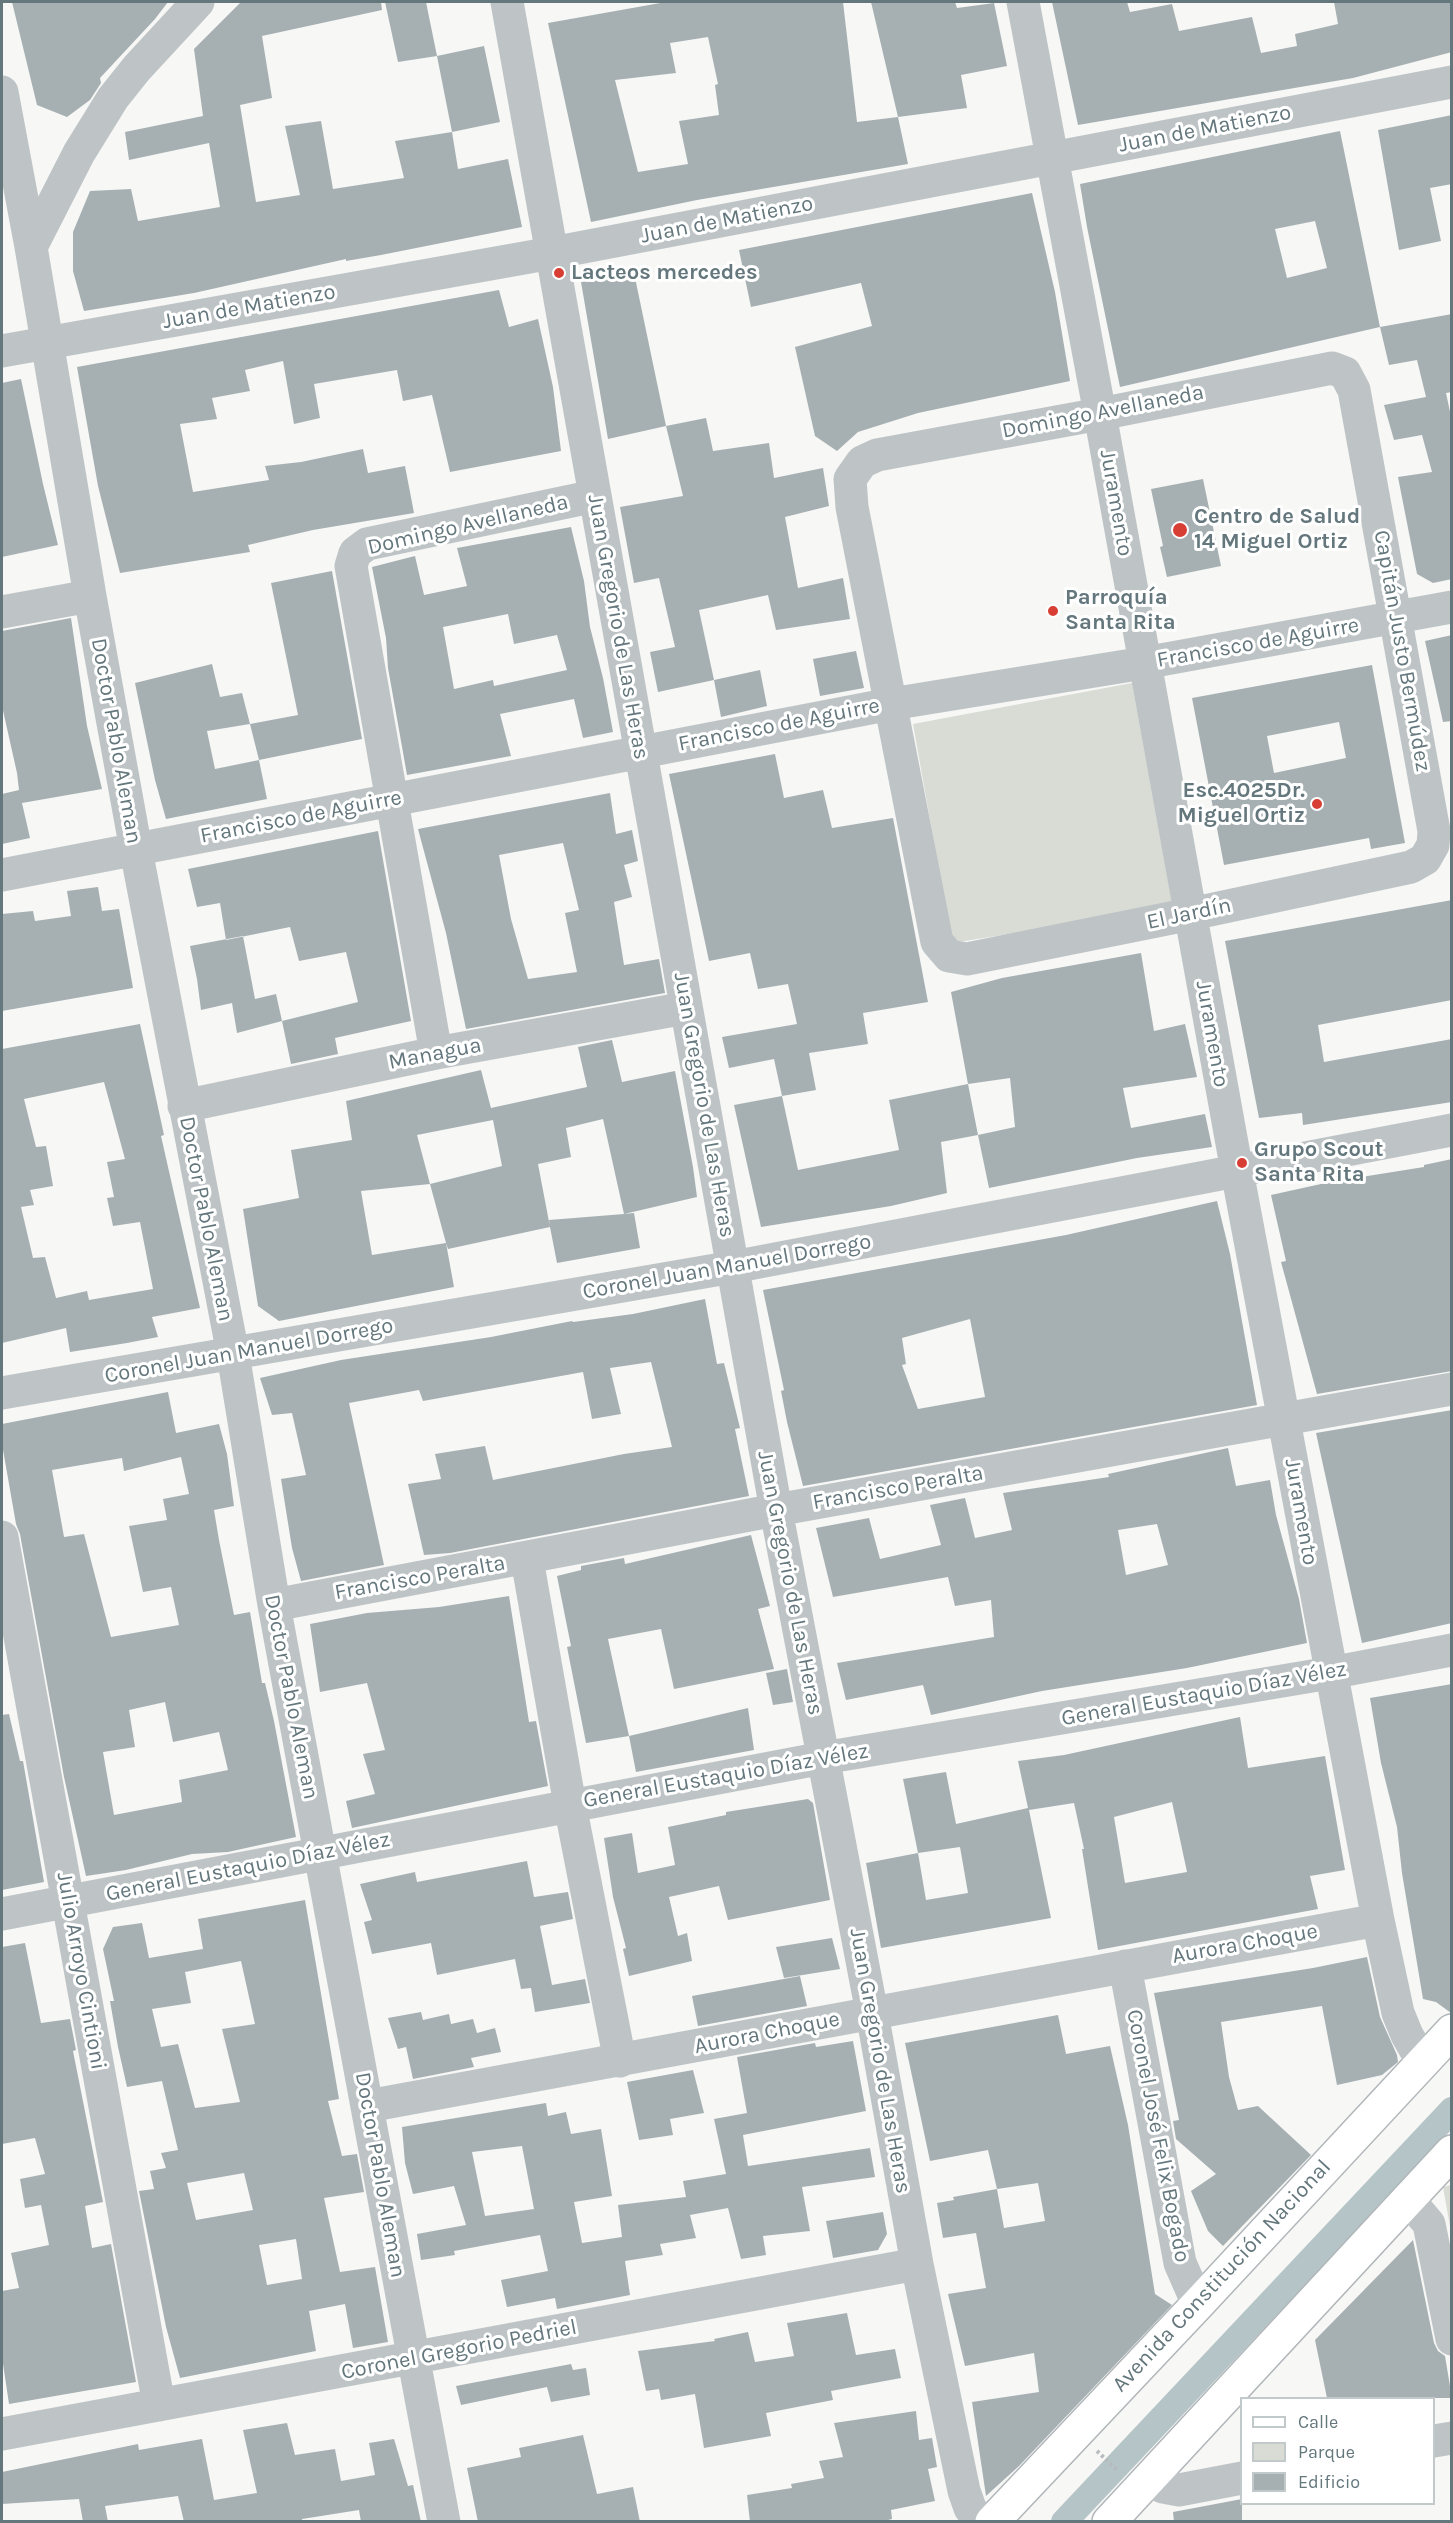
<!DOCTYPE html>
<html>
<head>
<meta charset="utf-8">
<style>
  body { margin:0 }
  #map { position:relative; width:1453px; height:2523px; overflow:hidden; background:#f7f7f5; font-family:Karla,sans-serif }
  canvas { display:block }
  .frame { position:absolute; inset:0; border:3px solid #64777d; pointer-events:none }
  .legend { position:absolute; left:1240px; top:2397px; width:195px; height:108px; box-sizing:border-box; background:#fff; border:2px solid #c1c9cb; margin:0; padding:8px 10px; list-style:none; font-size:18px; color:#64777d }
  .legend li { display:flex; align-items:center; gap:12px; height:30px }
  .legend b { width:30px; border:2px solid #c1c9cb }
</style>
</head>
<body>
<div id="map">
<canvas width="1453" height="2523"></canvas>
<div class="frame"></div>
<ul class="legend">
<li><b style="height:8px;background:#fff"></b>Calle</li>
<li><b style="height:16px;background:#d8dcd4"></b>Parque</li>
<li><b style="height:16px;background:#a6b0b3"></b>Edificio</li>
</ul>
</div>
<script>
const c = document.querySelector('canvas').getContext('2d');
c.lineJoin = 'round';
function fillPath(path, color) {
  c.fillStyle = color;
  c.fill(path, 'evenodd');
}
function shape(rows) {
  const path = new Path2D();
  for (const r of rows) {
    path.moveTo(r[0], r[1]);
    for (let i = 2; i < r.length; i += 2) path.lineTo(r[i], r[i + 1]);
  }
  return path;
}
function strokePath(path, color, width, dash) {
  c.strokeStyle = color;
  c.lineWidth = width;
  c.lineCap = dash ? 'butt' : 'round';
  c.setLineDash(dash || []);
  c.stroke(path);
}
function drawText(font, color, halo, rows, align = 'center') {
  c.font = font + ' Karla,sans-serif';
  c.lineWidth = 6;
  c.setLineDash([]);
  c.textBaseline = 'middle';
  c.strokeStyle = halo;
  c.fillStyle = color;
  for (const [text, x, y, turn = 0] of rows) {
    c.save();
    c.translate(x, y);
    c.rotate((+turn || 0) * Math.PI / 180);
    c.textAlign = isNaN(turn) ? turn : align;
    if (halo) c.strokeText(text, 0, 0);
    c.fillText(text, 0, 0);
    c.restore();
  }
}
fillPath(shape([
  [1132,683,1173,908,952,943,913,724],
  [1451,2185,1452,2185,1451,2232,1443,2187]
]), '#d8dcd4');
strokePath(shape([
  [1064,2522,1452,2110]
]), '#b5c4c6', 26);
fillPath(shape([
  [12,2,168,2,155,19,100,78,101,83,90,100,67,117,37,105],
  [241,2,381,2,382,10,262,36,272,98,240,105,256,202,300,195,285,126,321,121,333,189,404,178,395,141,452,132,458,169,508,159,522,227,381,255,346,261,346,259,194,293,84,311,73,271,73,232,90,191,131,189,138,221,220,207,209,143,129,160,125,132,203,116,194,49],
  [385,2,426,2,437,56,398,62],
  [666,2,843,2,857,122,898,117,908,164,697,200,591,222,548,23],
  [708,37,718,84,715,85,719,115,679,121,688,164,638,172,615,80,676,73,670,43],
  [871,2,955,2,957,8,994,3,1007,66,961,75,967,108,898,117],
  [1052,2,1127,2,1130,12,1172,4,1179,31,1252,17,1261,53,1297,46,1295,34,1338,24,1334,2,1452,2,1452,52,1353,78,1078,125],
  [484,46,500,122,452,132,437,56],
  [1452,115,1452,184,1430,188,1441,241,1399,250,1378,130],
  [1340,131,1380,327,1120,387,1087,227,1080,184],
  [1315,221,1327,268,1287,278,1275,229],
  [1032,193,1055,292,1070,381,918,413,858,432,837,451,815,436,795,347,872,326,861,283,751,307,739,250],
  [633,268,666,426,608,439,581,282],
  [499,290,509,327,538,319,553,387,561,451,450,472,432,395,403,401,397,370,314,384,320,418,294,424,283,361,245,370,250,391,212,398,217,419,180,424,193,492,269,480,265,466,301,462,363,449,368,473,405,466,414,513,313,530,248,545,250,552,120,573,98,486,77,367],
  [1452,314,1452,392,1446,393,1452,421,1452,579,1433,583,1417,574,1398,477,1432,472,1422,435,1394,440,1384,405,1426,397,1417,360,1389,365,1380,327],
  [21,379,43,484,58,545,2,557,2,383],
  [706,418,713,451,769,443,774,478,823,468,829,506,785,517,798,588,843,578,850,619,776,630,768,595,699,610,714,680,658,692,650,652,675,647,659,578,634,583,620,507,683,496,666,426],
  [1203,479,1221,566,1167,577,1160,547,1163,546,1151,489],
  [571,527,584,581,590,627,603,678,613,732,583,738,574,699,500,714,511,756,407,775,388,668,386,638,372,567,415,556,424,595,467,586,457,548],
  [508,614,514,644,557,635,567,670,494,686,493,680,454,689,443,627],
  [332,571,362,739,259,760,250,724,298,715,271,583],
  [71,618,87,726,102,789,22,803,30,838,2,844,2,794,19,790,17,773,2,706,2,631],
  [1452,635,1452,721,1443,722,1425,641],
  [856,651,864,688,820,696,813,659],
  [212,664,220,697,242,693,250,724,207,731,215,769,259,760,267,799,166,819,155,780,135,683],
  [1372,665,1405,843,1371,849,1369,838,1224,865,1192,698],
  [1339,722,1346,758,1274,773,1267,736],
  [760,670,767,706,721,717,714,680],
  [775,754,784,798,823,790,832,828,893,818,928,1002,863,1013,868,1044,809,1053,816,1090,782,1096,774,1059,729,1068,722,1037,797,1024,788,984,758,989,750,953,709,961,669,774],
  [610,793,616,834,632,830,638,861,624,865,632,897,614,902,624,965,659,959,665,993,466,1029,446,933,418,829],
  [563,843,579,910,565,913,577,972,528,979,511,919,499,855],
  [378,831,411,1021,335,1038,338,1054,291,1064,282,1021,358,1002,346,952,299,961,290,927,226,940,220,903,197,907,188,869],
  [98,887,102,911,119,909,133,988,2,1011,2,914,33,911,35,921,71,916,67,891],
  [1452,900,1452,1000,1318,1025,1324,1062,1452,1039,1452,1102,1303,1125,1302,1113,1259,1118,1225,941],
  [243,936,255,999,276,994,282,1021,237,1033,232,1003,201,1010,197,979,190,946],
  [1141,953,1154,1031,1185,1024,1197,1077,1123,1088,1131,1128,1205,1114,1212,1147,1137,1158,989,1188,978,1135,1015,1127,1010,1078,968,1084,951,992,1002,978],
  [140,1024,164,1135,161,1136,200,1308,152,1317,158,1337,127,1343,70,1352,66,1328,2,1343,2,1049],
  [104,1082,125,1159,107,1162,114,1197,107,1198,113,1226,140,1222,153,1289,89,1300,87,1291,56,1298,45,1257,33,1258,21,1207,34,1205,30,1190,53,1186,46,1146,36,1147,24,1099],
  [612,1040,622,1082,675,1071,693,1167,697,1197,624,1214,634,1213,640,1248,557,1263,550,1227,448,1249,446,1243,454,1287,279,1321,258,1306,243,1209,299,1198,291,1150,352,1140,346,1101,481,1070,492,1112,491,1108,587,1087,578,1047],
  [603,1119,624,1214,549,1220,550,1227,538,1164,571,1157,566,1128],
  [493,1120,502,1166,430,1184,417,1135],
  [430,1184,446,1243,372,1255,361,1191],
  [968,1084,978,1135,941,1142,947,1193,891,1206,761,1227,734,1105,782,1096,798,1170,899,1150,889,1100],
  [1452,1159,1452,1371,1317,1394,1281,1262,1286,1261,1271,1195,1330,1182,1424,1167,1424,1165],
  [1217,1201,1230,1254,1257,1405,803,1486,787,1422,781,1391,784,1390,763,1290,1066,1235],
  [970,1319,985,1397,918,1409,902,1365,906,1364,902,1338],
  [705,1299,717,1364,724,1363,740,1428,735,1429,749,1496,450,1553,424,1555,408,1484,441,1479,435,1454,485,1446,493,1480,624,1454,672,1447,651,1362,610,1368,621,1414,592,1419,583,1372,423,1401,419,1390,349,1403,384,1565,301,1581,292,1548,281,1479,306,1475,292,1413,272,1415,260,1378,341,1360,491,1337,572,1321,573,1322,633,1314],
  [168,1392,176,1433,219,1424,227,1454,234,1506,214,1510,219,1540,234,1615,250,1612,262,1683,265,1683,274,1721,296,1837,228,1852,192,1854,126,1870,86,1876,64,1777,20,1534,16,1524,2,1444,2,1424],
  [181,1457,189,1494,163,1499,167,1520,129,1526,143,1592,171,1587,179,1625,111,1637,84,1534,64,1537,52,1470,122,1458,124,1471],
  [165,1702,173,1742,219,1732,228,1770,179,1780,182,1802,114,1815,103,1752,135,1747,129,1710],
  [1452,1410,1452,1623,1362,1643,1316,1433],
  [1228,1448,1236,1486,1270,1480,1276,1515,1299,1599,1307,1643,1187,1668,1042,1691,931,1715,923,1685,846,1700,837,1663,994,1637,991,1600,955,1606,948,1577,833,1597,816,1528,869,1518,880,1559,941,1545,930,1505,965,1498,975,1538,1012,1530,1003,1493,1109,1477,1108,1474],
  [1157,1524,1168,1565,1126,1575,1118,1530],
  [751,1535,770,1606,758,1609,774,1669,674,1689,661,1629,608,1639,629,1736,586,1743,567,1647,571,1646,557,1576,581,1570,581,1566,624,1558,625,1564],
  [509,1596,529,1722,536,1721,548,1786,352,1828,346,1801,375,1794,363,1754,385,1750,367,1683,320,1692,310,1624,367,1613,439,1607],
  [787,1669,793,1702,773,1705,766,1673],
  [1452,1684,1452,2013,1451,2013,1436,2002,1423,1999,1402,1873,1397,1827,1381,1763,1370,1698],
  [748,1708,754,1750,636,1772,629,1736],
  [9,1714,20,1761,23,1761,44,1882,2,1890,2,1715],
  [1240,1717,1248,1768,1325,1756,1345,1870,1310,1876,1318,1909,1098,1950,1082,1849,1084,1849,1074,1803,1029,1810,1051,1918,881,1948,866,1863,918,1853,903,1779,946,1772,956,1824,1028,1808,1018,1761,1064,1755],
  [1172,1802,1187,1872,1125,1883,1114,1817],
  [960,1847,968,1893,926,1900,918,1853],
  [808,1799,813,1803,830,1900,728,1920,719,1886,669,1897,678,1936,687,1933,692,1961,629,1976,623,1949,626,1948,613,1897,604,1838,632,1833,638,1873,675,1865,668,1827,726,1815,726,1812],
  [527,1861,534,1897,568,1892,573,1919,540,1926,552,1985,585,1979,590,2003,535,2012,531,1988,521,1989,515,1959,437,1975,431,1943,372,1954,364,1922,372,1920,360,1884,415,1872,417,1882],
  [305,1900,339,2099,328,2101,342,2156,357,2154,364,2192,324,2198,340,2272,375,2267,388,2342,353,2348,345,2304,309,2311,316,2351,180,2378,166,2327,139,2191,154,2189,150,2171,166,2168,161,2153,178,2150,162,2081,127,2087,118,2047,110,2001,114,2001,103,1949,113,1927,142,1923,149,1958,203,1949,198,1919],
  [241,1961,255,2024,222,2029,240,2102,195,2108,178,2044,161,2047,152,2009,191,2003,185,1972],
  [244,2173,253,2210,196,2220,187,2183],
  [296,2239,302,2279,267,2285,259,2245],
  [832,1938,840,1969,784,1978,776,1947],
  [25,1943,41,2023,70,2019,76,2050,73,2051,103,2202,85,2206,92,2248,111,2244,136,2382,9,2404,2,2357,2,2291,19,2288,11,2253,49,2245,41,2205,25,2208,20,2179,45,2174,35,2138,2,2144,2,1947],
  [1367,1957,1380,2017,1397,2055,1398,2062,1382,2075,1337,2085,1322,2006,1221,2022,1229,2077,1238,2110,1258,2106,1311,2155,1223,2246,1208,2231,1191,2191,1216,2174,1176,2139,1173,2121,1179,2120,1154,1993,1313,1968],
  [800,1976,807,2006,698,2026,692,1996],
  [421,2012,423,2020,449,2014,451,2024,473,2019,477,2033,495,2028,501,2052,471,2058,474,2067,413,2079,406,2047,398,2049,388,2018],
  [1058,2015,1066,2054,1110,2046,1128,2125,1155,2294,1172,2305,1019,2466,986,2496,972,2402,1039,2392,1034,2353,965,2366,948,2294,986,2288,976,2233,943,2238,937,2203,954,2200,953,2197,997,2189,988,2150,930,2161,905,2043],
  [1038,2183,1045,2221,1004,2228,997,2189],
  [853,2041,866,2111,743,2135,748,2166,870,2148,875,2177,802,2187,810,2231,763,2236,766,2255,741,2259,728,2208,690,2215,696,2238,660,2244,663,2255,625,2261,630,2295,557,2309,555,2298,507,2307,501,2280,548,2271,540,2235,454,2251,455,2255,421,2260,417,2234,466,2225,454,2186,413,2194,405,2163,402,2127,546,2103,548,2116,566,2112,571,2134,601,2129,612,2196,574,2202,582,2243,622,2237,618,2205,686,2197,683,2181,726,2174,714,2119,747,2113,737,2057,815,2043,816,2047],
  [522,2146,534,2209,485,2216,472,2152],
  [693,2070,704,2113,670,2119,673,2135,639,2140,627,2082],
  [883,2212,887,2234,878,2250,833,2258,826,2221],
  [1413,2240,1434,2343,1438,2351,1445,2356,1452,2398,1327,2398,1315,2340],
  [847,2313,856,2355,895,2349,901,2378,831,2391,833,2400,766,2413,771,2436,704,2448,695,2394,661,2400,659,2389,646,2391,638,2351,715,2341,714,2339,748,2332,755,2362,794,2356,787,2323],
  [571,2364,573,2370,586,2368,590,2395,551,2402,547,2387,461,2405,456,2386],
  [916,2411,919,2440,932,2438,937,2467,928,2469,935,2501,891,2510,892,2519,880,2522,750,2522,747,2495,792,2488,791,2484,824,2478,819,2461,843,2457,834,2423],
  [287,2423,295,2455,335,2449,341,2481,375,2475,369,2443,394,2439,408,2486,413,2485,421,2522,361,2522,359,2510,302,2519,302,2522,184,2522,178,2496,105,2506,108,2522,83,2522,79,2499,2,2504,2,2472,138,2444,139,2450,202,2439,214,2500,257,2493,243,2430],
  [583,2435,597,2494,633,2487,640,2522,478,2522,467,2468,521,2457,519,2448],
  [1242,2499,1242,2522,1174,2522,1173,2512]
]), '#a6b0b3');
const major = shape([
  [992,2522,1198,2304,1452,2031],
  [1109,2522,1452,2152]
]);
strokePath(major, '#b0b6b9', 36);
strokePath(shape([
  [1097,2451,1118,2471]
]), '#b7bbbd', 4, [3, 3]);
strokePath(shape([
  [507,2,776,1510,872,2013,917,2264,964,2491,970,2508,980,2522],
  [1023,2,1100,414,1237,1171,1378,1920,1398,2013,1407,2035,1422,2061],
  [2,92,31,247,90,596,136,850,233,1354,274,1605,444,2522],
  [31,247,79,153,113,98,137,68,198,2],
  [2,351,552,253,1452,82],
  [1332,368,1345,373,1354,390,1434,831,1433,845,1425,859,1411,867,1191,914,967,959,949,956,937,942,852,507,850,479,862,462,877,455,1100,414,1332,368],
  [2,612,90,596],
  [2,875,891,704,1144,663,1452,607],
  [436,1053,351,566,355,553,367,544,595,496],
  [184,1106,436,1053,686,1008],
  [2,1393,733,1267,1452,1130],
  [2,1537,159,2405],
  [527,1559,570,1805,620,2061],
  [274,1605,776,1510,1452,1389],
  [2,1914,823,1758,1330,1673,1452,1650],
  [1125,1966,1180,2263,1198,2304],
  [368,2106,1378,1920],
  [1408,2199,1429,2224,1452,2339],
  [2,2434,917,2264],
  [1434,2441,1452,2438],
  [1148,2480,1163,2487,1179,2490,1242,2478]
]), '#bec4c6', 33);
strokePath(major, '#fff', 33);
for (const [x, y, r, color] of [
  [559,273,6,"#d73e34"],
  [1180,530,8,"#d73e34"],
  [1053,611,6,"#d73e34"],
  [1317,804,6,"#d73e34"],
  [1242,1163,6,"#d73e34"]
]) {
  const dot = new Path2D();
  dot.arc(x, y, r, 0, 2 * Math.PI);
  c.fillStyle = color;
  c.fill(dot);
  strokePath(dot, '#fff', 2);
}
drawText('22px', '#64777d', '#fff', [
  ["Juan de Matienzo",1205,129,-11],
  ["Juan de Matienzo",727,220,-11],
  ["Juan de Matienzo",249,307,-10],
  ["Domingo Avellaneda",1103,412,-11],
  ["Juramento",1116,503,80],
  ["Domingo Avellaneda",468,525,-13],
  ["Juan Gregorio de Las Heras",618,627,80],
  ["Francisco de Aguirre",1258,643,-10],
  ["Capitán Justo Bermúdez",1402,651,80],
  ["Francisco de Aguirre",779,725,-11],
  ["Doctor Pablo Aleman",116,741,80],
  ["Francisco de Aguirre",301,817,-11],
  ["El Jardín",1189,914,-12],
  ["Juramento",1212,1034,80],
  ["Managua",435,1054,-11],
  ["Juan Gregorio de Las Heras",704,1105,80],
  ["Doctor Pablo Aleman",206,1219,79],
  ["Coronel Juan Manuel Dorrego",727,1267,-10],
  ["Coronel Juan Manuel Dorrego",249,1351,-10],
  ["Francisco Peralta",898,1488,-10],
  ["Juramento",1301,1512,80],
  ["Francisco Peralta",420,1578,-10],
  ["Juan Gregorio de Las Heras",790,1583,79],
  ["General Eustaquio Díaz Vélez",1204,1694,-10],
  ["Doctor Pablo Aleman",291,1697,79],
  ["General Eustaquio Díaz Vélez",726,1776,-10],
  ["General Eustaquio Díaz Vélez",248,1867,-11],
  ["Aurora Choque",1245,1944,-10],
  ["Julio Arroyo Cintioni",81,1971,80],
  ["Aurora Choque",767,2033,-11],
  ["Juan Gregorio de Las Heras",880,2061,80],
  ["Coronel José Felix Bogado",1158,2136,79],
  ["Doctor Pablo Aleman",380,2175,80],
  ["Avenida Constitución Nacional",1222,2276,-47],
  ["Coronel Gregorio Pedriel",459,2350,-11]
]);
drawText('bold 22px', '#64777d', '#fff', [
  ["Lacteos mercedes",571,273],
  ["Centro de Salud",1194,517],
  ["14 Miguel Ortiz",1194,542],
  ["Parroquía",1065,598],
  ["Santa Rita",1065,623],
  ["Esc.4025Dr.",1305,791,"right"],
  ["Miguel Ortiz",1305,816,"right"],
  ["Grupo Scout",1254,1150],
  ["Santa Rita",1254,1175]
], 'left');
</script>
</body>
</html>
